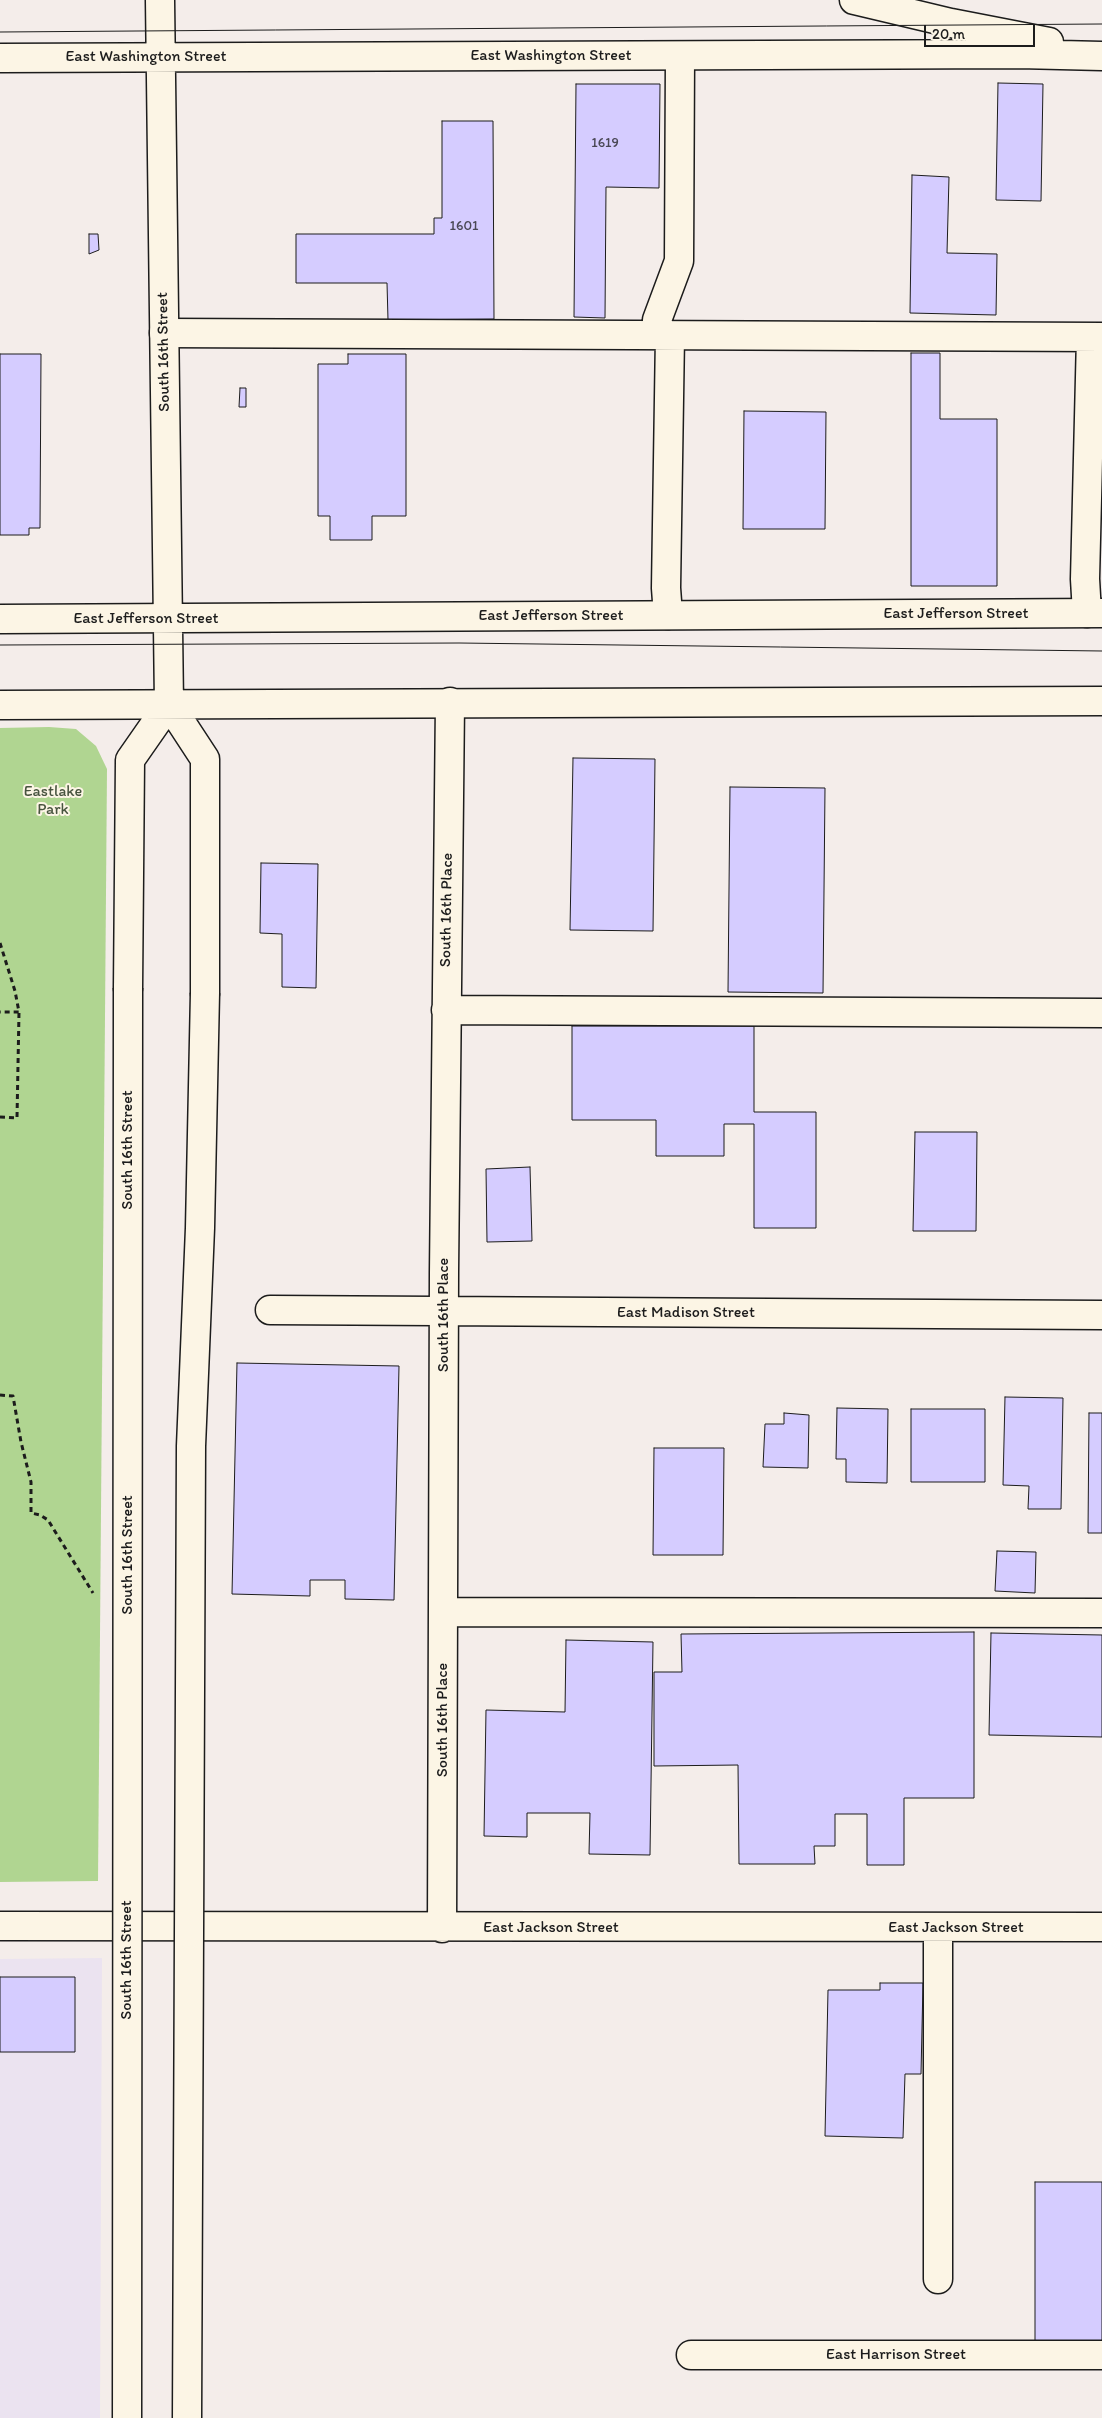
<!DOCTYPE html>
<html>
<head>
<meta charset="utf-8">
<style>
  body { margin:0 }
  #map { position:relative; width:1102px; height:2418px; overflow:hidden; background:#f4edea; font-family:Itim,sans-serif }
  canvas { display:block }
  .scale { position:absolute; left:924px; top:25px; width:111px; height:22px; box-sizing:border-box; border:2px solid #1c1c1c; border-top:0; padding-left:6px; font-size:15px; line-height:18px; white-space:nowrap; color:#1c1c1c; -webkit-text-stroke:4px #fcf5e5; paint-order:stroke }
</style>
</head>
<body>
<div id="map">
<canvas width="1102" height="2418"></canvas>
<div class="scale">20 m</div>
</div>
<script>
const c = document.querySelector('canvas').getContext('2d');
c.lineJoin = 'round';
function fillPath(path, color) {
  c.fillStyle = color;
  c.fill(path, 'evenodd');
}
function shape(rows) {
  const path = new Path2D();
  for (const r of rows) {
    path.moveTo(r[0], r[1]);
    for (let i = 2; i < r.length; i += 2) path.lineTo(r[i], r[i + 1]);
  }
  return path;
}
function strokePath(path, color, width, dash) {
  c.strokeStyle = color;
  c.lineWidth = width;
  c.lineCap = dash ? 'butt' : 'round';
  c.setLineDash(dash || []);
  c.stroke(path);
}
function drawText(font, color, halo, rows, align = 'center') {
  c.font = font + ' Itim,sans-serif';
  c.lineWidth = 4;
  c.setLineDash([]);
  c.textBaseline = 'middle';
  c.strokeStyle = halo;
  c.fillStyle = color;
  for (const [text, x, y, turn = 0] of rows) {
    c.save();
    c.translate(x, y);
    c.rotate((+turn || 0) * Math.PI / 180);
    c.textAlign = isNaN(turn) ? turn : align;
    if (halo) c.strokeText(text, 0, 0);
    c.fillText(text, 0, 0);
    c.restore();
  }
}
fillPath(shape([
  [102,1958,100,2418,0,2418,0,1959]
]), '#ebe3f0');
fillPath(shape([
  [49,727,76,729,96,746,107,769,98,1881,0,1882,0,728]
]), '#b0d591');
const building = shape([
  [998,83,1043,84,1041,201,996,200,998,83],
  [576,84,660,84,659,188,606,187,605,318,574,317,576,84],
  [442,121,493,121,494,319,388,320,387,283,296,283,296,234,434,234,434,218,442,218,442,121],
  [912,175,949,177,947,253,997,254,996,315,910,313,912,175],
  [89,234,98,234,99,250,89,254,89,234],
  [911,353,940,353,940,419,997,419,997,586,911,586,911,353],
  [0,354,41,354,40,528,29,528,29,535,0,535,0,354],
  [348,354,406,354,406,516,372,516,372,540,330,540,330,516,318,516,318,364,348,364,348,354],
  [240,388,246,388,246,407,239,407,240,388],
  [744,411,826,412,825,529,743,529,744,411],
  [573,758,655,759,653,931,570,930,573,758],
  [730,787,825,788,823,993,728,992,730,787],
  [261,863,318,864,316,988,282,987,282,934,260,933,261,863],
  [572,1026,754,1026,754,1112,816,1112,816,1228,754,1228,754,1124,724,1124,724,1156,656,1156,656,1120,572,1120,572,1026],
  [915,1132,977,1132,976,1231,913,1231,915,1132],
  [530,1167,532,1241,487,1242,486,1169,530,1167],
  [237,1363,399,1366,394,1600,345,1599,345,1580,310,1580,310,1596,232,1594,237,1363],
  [1005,1397,1063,1398,1061,1509,1028,1509,1029,1486,1003,1485,1005,1397],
  [837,1408,888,1409,887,1483,846,1482,846,1459,836,1459,837,1408],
  [911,1409,985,1409,985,1482,911,1482,911,1409],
  [784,1413,809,1415,808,1468,763,1467,765,1424,784,1424,784,1413],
  [1089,1413,1102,1413,1102,1533,1088,1533,1089,1413],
  [654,1448,724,1448,723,1555,653,1555,654,1448],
  [997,1551,1036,1552,1035,1593,995,1591,997,1551],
  [974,1632,974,1798,904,1798,904,1865,867,1865,867,1814,835,1814,835,1846,814,1846,815,1864,739,1864,738,1765,654,1766,654,1672,682,1672,681,1634,974,1632],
  [991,1633,1102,1635,1102,1737,989,1735,991,1633],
  [566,1640,653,1642,650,1855,589,1854,590,1813,527,1813,527,1837,484,1836,486,1710,565,1712,566,1640],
  [0,1977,75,1977,75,2052,0,2052,0,1977],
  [880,1983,923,1983,921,2074,905,2074,903,2138,825,2136,828,1990,880,1990,880,1983],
  [1035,2182,1102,2182,1102,2345,1035,2345,1035,2182]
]);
fillPath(building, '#d5ccff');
strokePath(building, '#1c1c1c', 1);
const minor = shape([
  [164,333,1102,337],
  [657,335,657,320,679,261,680,56],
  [1087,613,1085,579,1091,337],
  [668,615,666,588,670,335],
  [446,1010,1102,1013],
  [270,1310,1102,1315],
  [443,1612,1102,1613],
  [0,1926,1102,1927],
  [442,1928,444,1272,450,702],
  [938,1928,938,2279],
  [691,2355,1102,2355]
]);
const major = shape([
  [160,0,169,704,205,759,205,993],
  [854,0,951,23,1049,42],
  [0,58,1019,54,1102,56],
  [0,619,1102,613],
  [0,705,1102,701],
  [128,988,130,760,169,704]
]);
strokePath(minor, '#1c1c1c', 31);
strokePath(major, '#1c1c1c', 31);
strokePath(shape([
  [0,943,15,991,19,1012,0,1012],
  [0,1117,17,1118,19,1012],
  [0,1395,13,1396,21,1442,31,1482,31,1513,40,1515,48,1520,93,1593]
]), '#1c1c1c', 3, [5, 4]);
strokePath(minor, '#fcf5e5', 28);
strokePath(major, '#fcf5e5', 28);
strokePath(shape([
  [0,32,1102,24],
  [0,645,459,643,1102,651]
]), '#1c1c1c', 1);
const majorBridge = shape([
  [127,2418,128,988],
  [187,2418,191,1446,200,1228,205,993]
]);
strokePath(majorBridge, '#1c1c1c', 31, []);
strokePath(majorBridge, '#fcf5e5', 28);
drawText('14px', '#4a4855', null, [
  ["1619",605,143],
  ["1601",464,226]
]);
drawText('16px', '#1c1c1c', '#fcf5e5', [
  ["East Washington Street",551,56],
  ["East Washington Street",146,57],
  ["South 16th Street",164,352,-91],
  ["East Jefferson Street",956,614],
  ["East Jefferson Street",551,616],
  ["East Jefferson Street",146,619],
  ["South 16th Place",447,910,-89],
  ["South 16th Street",128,1150,-90],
  ["East Madison Street",686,1313],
  ["South 16th Place",444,1315,-90],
  ["South 16th Street",128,1555,-90],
  ["South 16th Place",443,1720,-90],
  ["East Jackson Street",551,1928],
  ["East Jackson Street",956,1928],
  ["South 16th Street",127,1960,-90],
  ["East Harrison Street",896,2355]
]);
drawText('16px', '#48543f', '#fcf5e5', [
  ["Eastlake",53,792],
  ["Park",53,810]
]);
</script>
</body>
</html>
